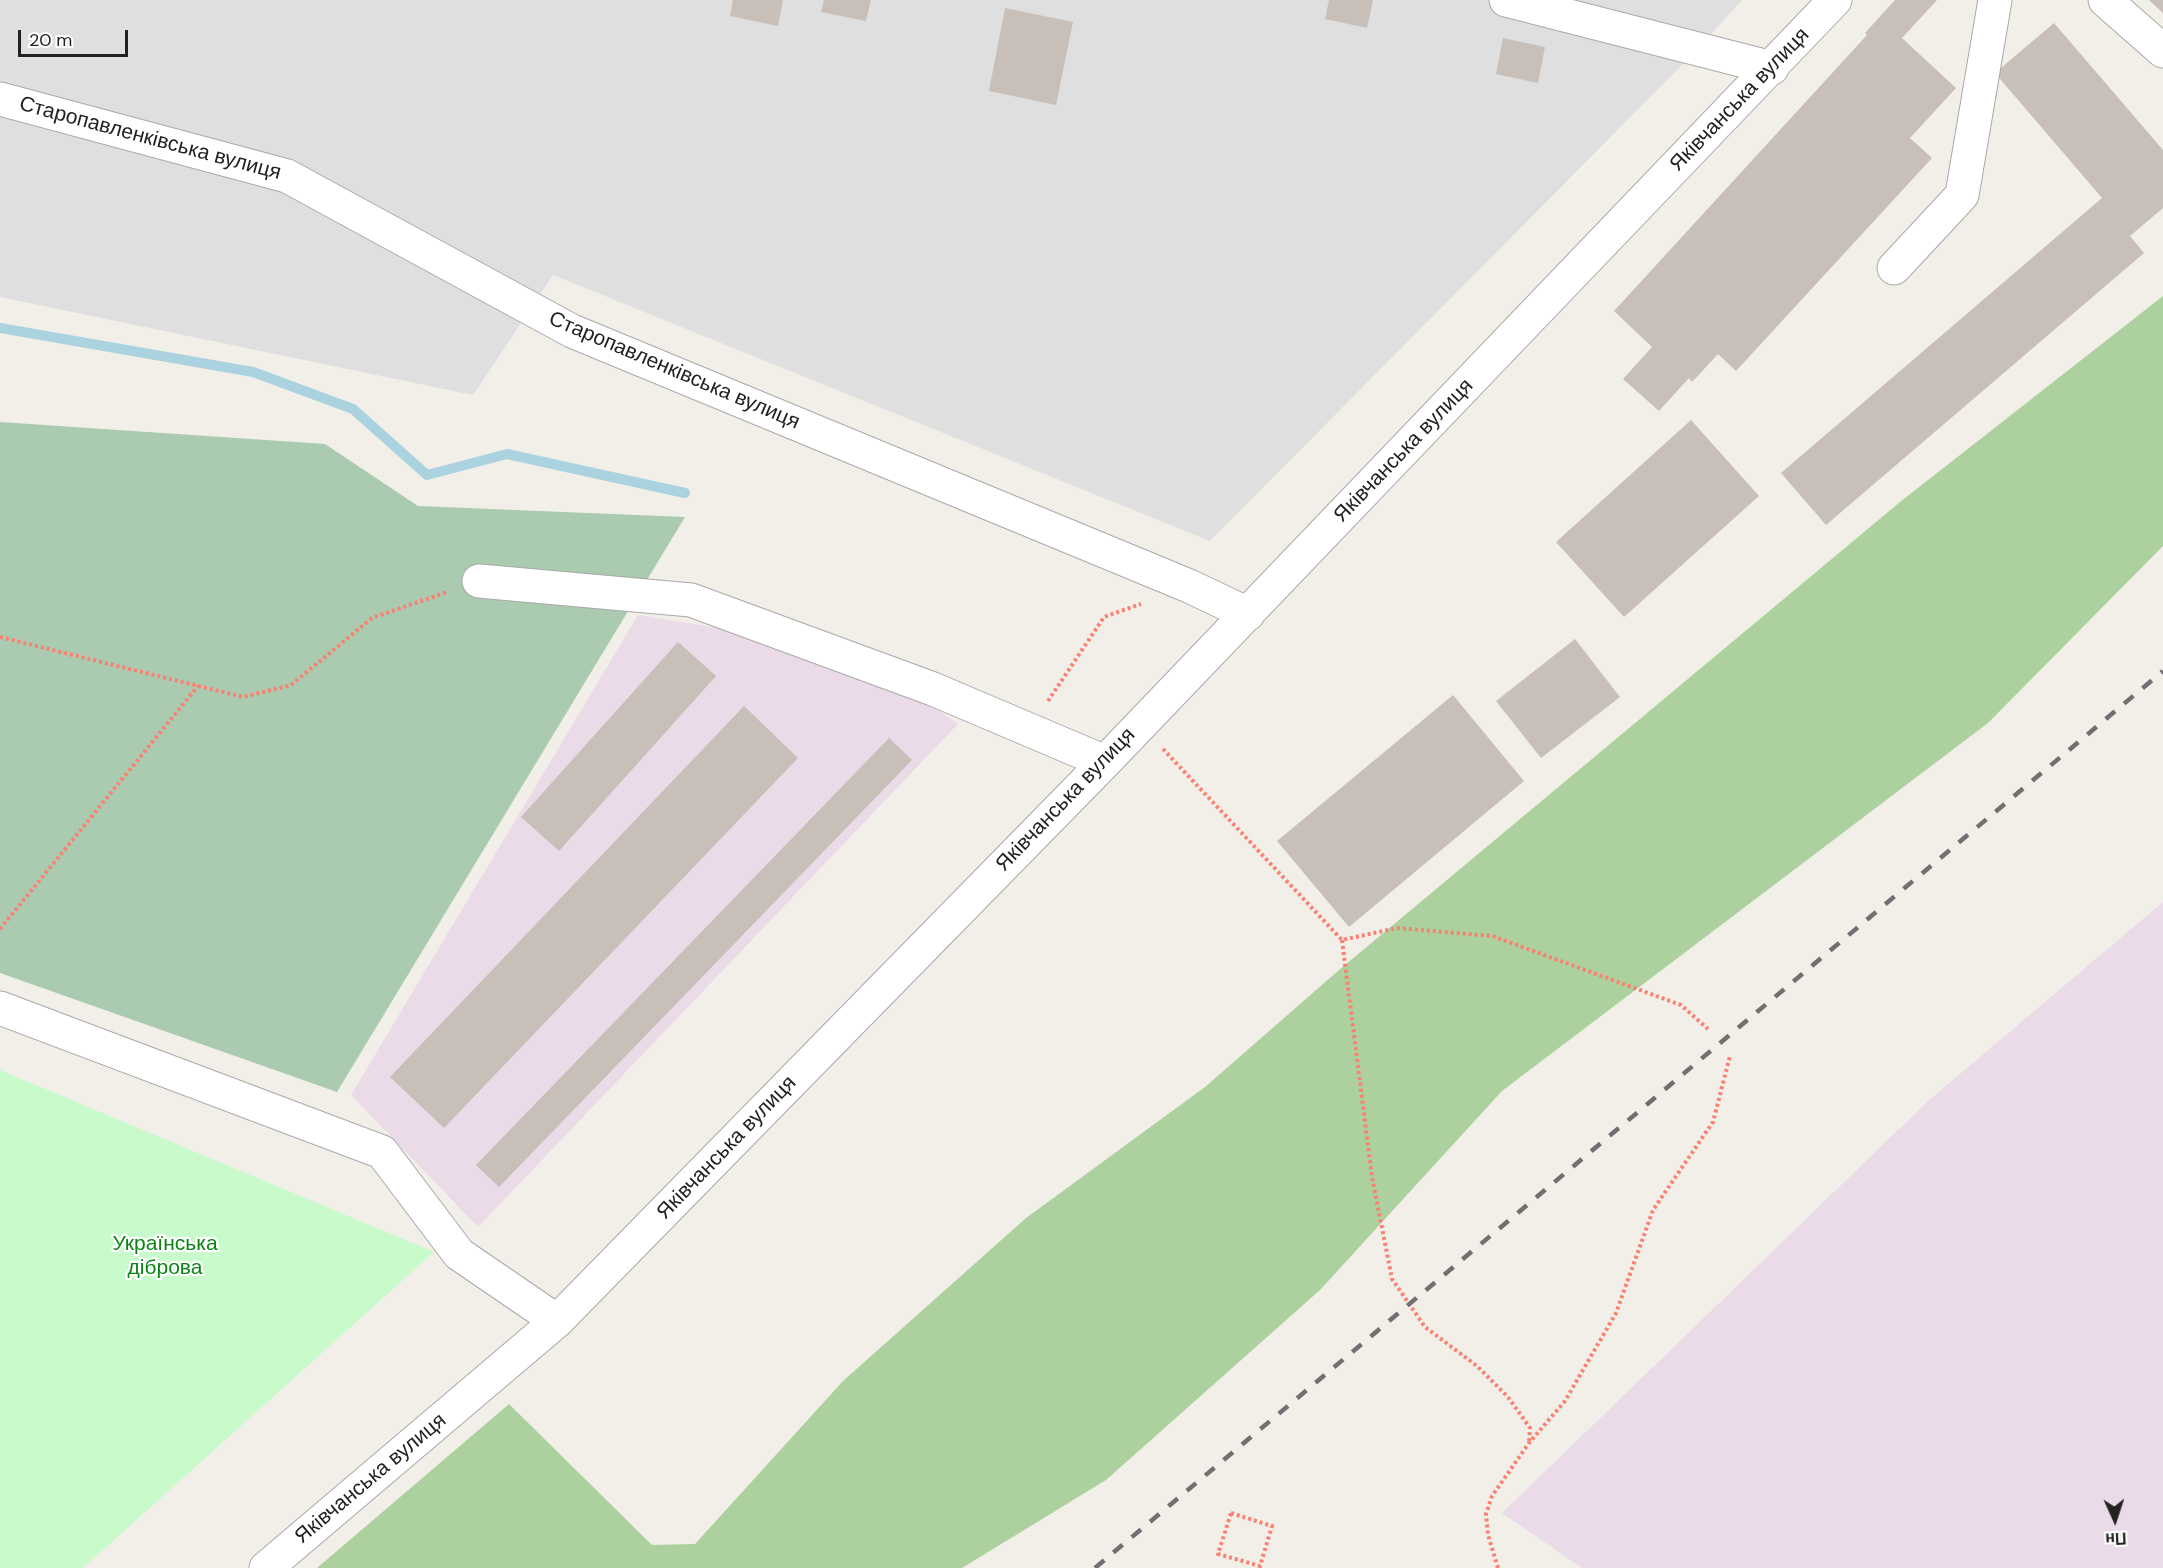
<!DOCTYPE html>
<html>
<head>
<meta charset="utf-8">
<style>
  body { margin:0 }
  #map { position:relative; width:2163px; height:1568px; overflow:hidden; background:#f2efe9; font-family:"DM Sans",sans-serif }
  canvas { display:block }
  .north { position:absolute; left:2085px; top:1490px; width:60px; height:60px; -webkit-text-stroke:4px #fff; paint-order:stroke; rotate:177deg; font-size:16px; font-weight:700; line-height:24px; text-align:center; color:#222 }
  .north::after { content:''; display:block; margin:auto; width:21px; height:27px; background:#222; clip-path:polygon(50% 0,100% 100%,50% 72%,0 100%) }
  .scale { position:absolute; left:18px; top:30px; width:110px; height:27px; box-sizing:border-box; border:3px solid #222; border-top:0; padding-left:8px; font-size:18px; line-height:21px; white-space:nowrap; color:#222; -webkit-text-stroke:4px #fff; paint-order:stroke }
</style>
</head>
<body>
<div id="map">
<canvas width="2163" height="1568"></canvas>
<div class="north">Пн</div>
<div class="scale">20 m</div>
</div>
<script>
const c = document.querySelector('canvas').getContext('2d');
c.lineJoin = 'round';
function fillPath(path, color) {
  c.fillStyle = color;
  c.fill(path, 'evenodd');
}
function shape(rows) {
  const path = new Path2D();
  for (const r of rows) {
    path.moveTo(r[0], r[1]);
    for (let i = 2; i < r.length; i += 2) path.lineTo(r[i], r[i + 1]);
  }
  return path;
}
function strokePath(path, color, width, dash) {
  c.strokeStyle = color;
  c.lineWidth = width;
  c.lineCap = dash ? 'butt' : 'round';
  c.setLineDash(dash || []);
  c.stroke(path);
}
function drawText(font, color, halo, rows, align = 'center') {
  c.font = font + ' "DM Sans",sans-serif';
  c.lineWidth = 4.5;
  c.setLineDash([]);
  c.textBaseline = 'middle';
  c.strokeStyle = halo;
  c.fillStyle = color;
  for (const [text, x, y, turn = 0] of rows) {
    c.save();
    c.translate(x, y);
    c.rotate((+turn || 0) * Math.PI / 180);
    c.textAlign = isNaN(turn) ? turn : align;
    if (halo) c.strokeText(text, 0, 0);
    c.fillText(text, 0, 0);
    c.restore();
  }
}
fillPath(shape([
  [0,0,1742,0,1689,58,1210,541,553,275,473,395,0,297]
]), '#e0dfdf');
fillPath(shape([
  [638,615,756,634,911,692,958,724,478,1227,351,1095],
  [2163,902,2163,1568,1582,1568,1502,1513,1928,1101]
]), '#ebdbe8');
fillPath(shape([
  [2163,296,2163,546,1988,723,1502,1091,1320,1290,1106,1480,962,1568,317,1568,509,1404,652,1545,695,1544,843,1381,1026,1218,1205,1087,1339,970,1900,502]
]), '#add19e');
fillPath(shape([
  [0,422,325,444,418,506,685,517,337,1092,0,973]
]), '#aacbaf');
fillPath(shape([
  [0,1070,434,1252,83,1568,0,1568]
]), '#c8facc');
strokePath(shape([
  [0,328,253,372,353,409,427,475,507,454,685,493]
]), '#aad3df', 10);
fillPath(shape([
  [733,0,783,0,778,26,730,16],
  [824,0,871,0,866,21,821,12],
  [1329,0,1373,0,1367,28,1325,19],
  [1895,0,1937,0,1902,38,1956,88,1910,138,1932,158,1736,371,1718,354,1692,382,1689,378,1659,411,1623,379,1652,347,1614,311,1867,35,1865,33],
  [2149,0,2163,0,2163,13],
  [1005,8,1073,22,1056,105,989,91],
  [2054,23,2163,150,2163,208,2130,236,2144,253,1826,525,1781,473,2102,198,1995,73],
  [1503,38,1545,47,1538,83,1496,74],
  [1691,420,1759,496,1624,617,1556,542],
  [1575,639,1620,697,1541,758,1496,701],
  [678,642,716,676,559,851,521,817],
  [1453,695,1524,781,1349,927,1277,841],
  [744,706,798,758,444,1128,390,1077],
  [889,738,912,760,499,1187,476,1165]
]), '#c7bfb8');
const minor = shape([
  [1506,0,1772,68],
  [2105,0,2163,51],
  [0,99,287,176,572,331,1189,586,1248,614],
  [1894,268,1962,195,1995,0],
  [479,581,691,600,933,689,1105,762],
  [0,1008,382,1152,459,1254,557,1321],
  [266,1568,557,1321,1105,762,1835,0]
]);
strokePath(minor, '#a9a9a9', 35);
strokePath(shape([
  [0,637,243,697,291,685,372,618,447,592],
  [1048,701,1104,617,1141,604],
  [1163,749,1342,940,1397,928,1492,936,1681,1005,1708,1029],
  [0,929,198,686],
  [1342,940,1372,1177,1392,1279,1425,1327,1477,1366,1508,1397,1530,1428,1529,1443],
  [1231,1513,1272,1526,1260,1566,1218,1554,1231,1513],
  [1498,1568,1488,1535,1486,1514,1492,1496,1529,1443,1565,1401,1616,1313,1653,1210,1713,1122,1730,1056]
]), '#fa8072', 4, [3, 3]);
strokePath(minor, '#fff', 33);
strokePath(shape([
  [1095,1568,2163,671]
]), '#707070', 4.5, [12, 12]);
drawText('21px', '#222', '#fff', [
  ["Яківчанська вулиця",1740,100,-46],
  ["Старопавленківська вулиця",150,139,15],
  ["Старопавленківська вулиця",674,371,23],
  ["Яківчанська вулиця",1404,451,-46],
  ["Яківчанська вулиця",1066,800,-46],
  ["Яківчанська вулиця",727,1148,-46],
  ["Яківчанська вулиця",371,1479,-40]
]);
drawText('21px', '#0c8416', '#fff', [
  ["Українська",165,1244],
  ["діброва",165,1268]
]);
</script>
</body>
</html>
